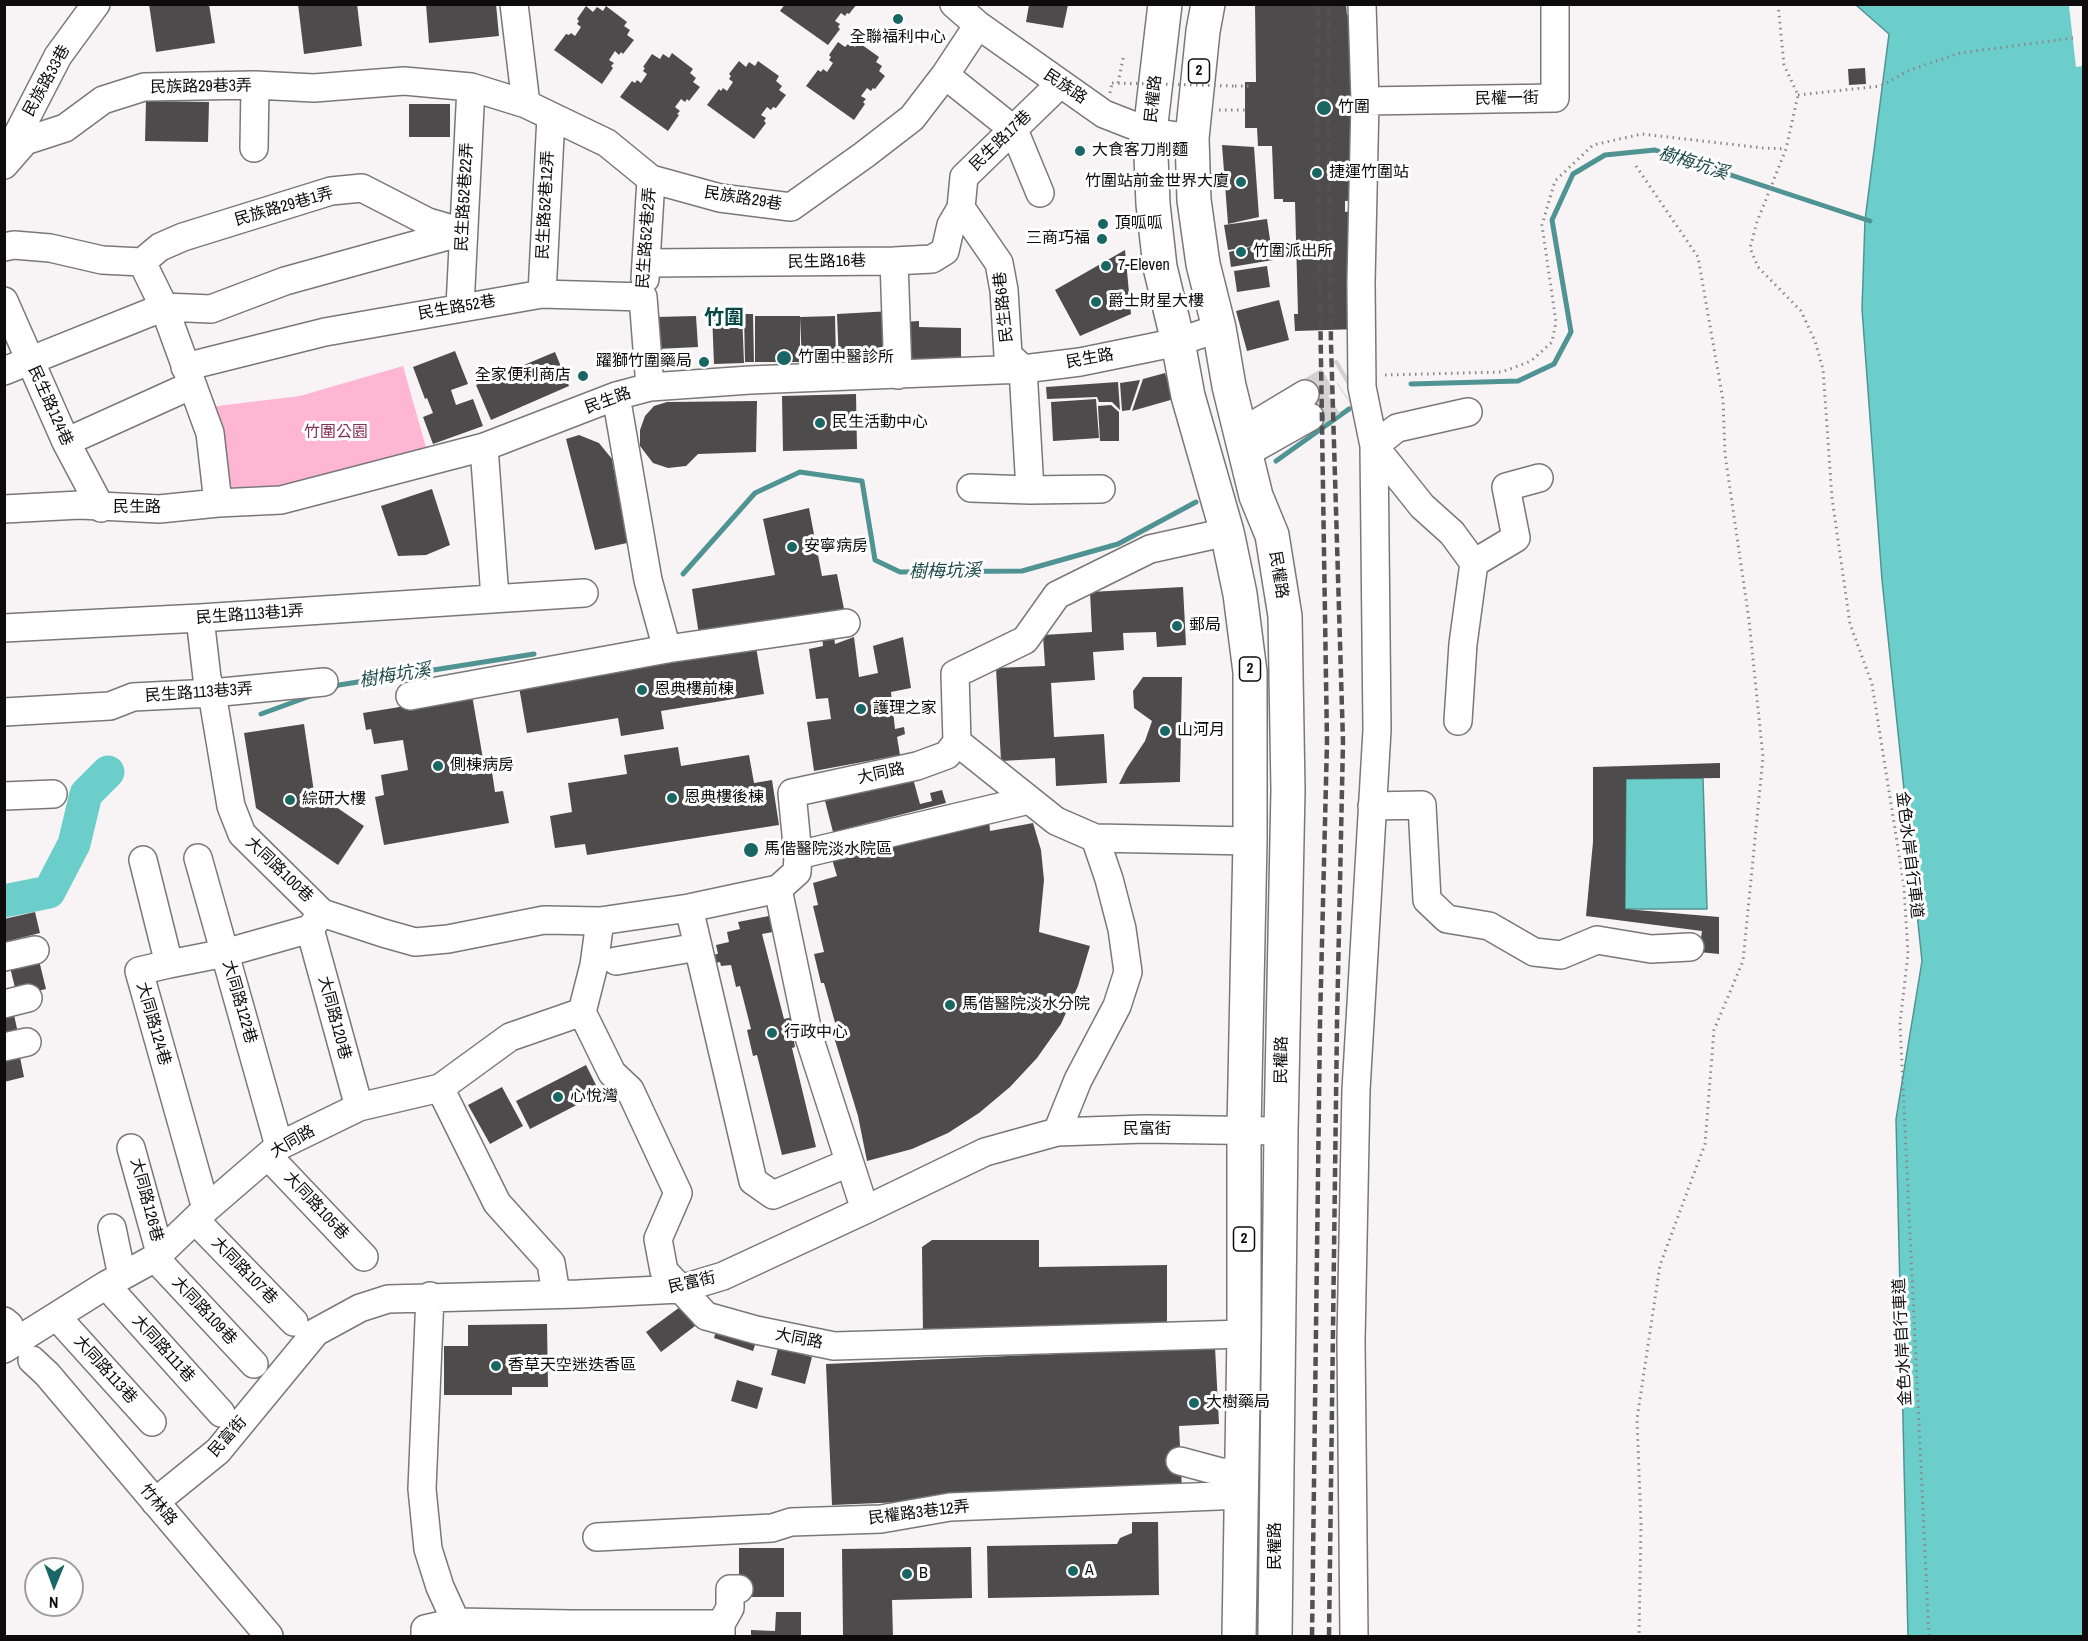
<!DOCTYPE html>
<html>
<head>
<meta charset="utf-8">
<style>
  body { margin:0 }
  #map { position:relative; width:2088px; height:1641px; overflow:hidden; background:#f8f4f6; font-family:"Archivo Narrow",sans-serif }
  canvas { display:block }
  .frame { position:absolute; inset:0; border:6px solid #0d0b0c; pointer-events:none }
  .north { position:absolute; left:24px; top:1557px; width:60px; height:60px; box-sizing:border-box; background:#fff; border:2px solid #9e9d9e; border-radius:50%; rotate:181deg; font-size:16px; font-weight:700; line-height:24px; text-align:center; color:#0d0b0c }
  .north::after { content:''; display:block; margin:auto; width:21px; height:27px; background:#196665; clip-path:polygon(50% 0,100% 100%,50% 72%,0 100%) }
</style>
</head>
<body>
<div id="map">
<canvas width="2088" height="1641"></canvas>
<div class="frame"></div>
<div class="north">N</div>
</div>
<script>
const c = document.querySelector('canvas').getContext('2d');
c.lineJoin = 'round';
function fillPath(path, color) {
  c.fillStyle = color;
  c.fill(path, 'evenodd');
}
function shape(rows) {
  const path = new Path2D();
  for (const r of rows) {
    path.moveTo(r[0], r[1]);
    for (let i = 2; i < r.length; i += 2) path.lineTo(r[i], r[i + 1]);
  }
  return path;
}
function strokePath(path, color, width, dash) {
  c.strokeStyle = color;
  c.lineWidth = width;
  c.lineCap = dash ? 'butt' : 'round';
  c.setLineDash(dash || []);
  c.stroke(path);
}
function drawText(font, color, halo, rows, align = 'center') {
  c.font = font + ' "Archivo Narrow","Noto Sans TC",sans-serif';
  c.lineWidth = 6;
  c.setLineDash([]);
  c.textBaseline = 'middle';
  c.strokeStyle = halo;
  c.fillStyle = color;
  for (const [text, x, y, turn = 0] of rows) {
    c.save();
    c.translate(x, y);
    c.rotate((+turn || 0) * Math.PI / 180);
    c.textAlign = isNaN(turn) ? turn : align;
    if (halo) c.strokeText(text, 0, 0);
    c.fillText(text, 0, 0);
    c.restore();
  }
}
fillPath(shape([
  [403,366,427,451,294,485,223,488,209,407,300,396]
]), '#feb6d1');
const water = shape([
  [1856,5,2083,5,2083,1636,1908,1636,1896,1119,1922,961,1882,580,1862,309,1865,220,1889,34,1856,5],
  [1703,778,1707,909,1625,909,1626,779,1703,778]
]);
fillPath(water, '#6bcecb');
strokePath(water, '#4f9492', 1.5);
fillPath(shape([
  [2082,5,2083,66,2076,67,2069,6]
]), '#f8f4f6');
strokePath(shape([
  [1411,384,1518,381,1554,364,1571,332,1552,220,1573,174,1605,155,1655,150,1870,221],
  [1276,461,1349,409],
  [683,574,755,493,800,472,862,481,875,560,900,572,1022,571,1118,544,1196,502],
  [330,689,339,685,534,654],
  [261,714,313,695]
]), '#4f9492', 5);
strokePath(shape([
  [4,901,49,892,74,844,86,794,108,772]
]), '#6bcecb', 33);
fillPath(shape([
  [149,4,209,4,215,43,156,52],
  [298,4,357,4,362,46,304,54],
  [426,4,496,4,499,36,429,43],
  [785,4,857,4,849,14,847,13,845,16,841,13,835,21,840,24,838,27,840,29,828,45,780,11],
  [1255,4,1346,4,1347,15,1358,15,1361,200,1345,201,1345,212,1352,211,1358,329,1295,331,1294,314,1298,314,1295,202,1283,202,1283,199,1274,199,1272,146,1258,146,1257,128,1245,128,1245,82,1256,82],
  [1029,5,1068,5,1063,28,1026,22],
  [586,6,593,12,597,7,603,11,606,6,627,22,624,26,630,30,627,35,634,40,623,54,621,52,619,55,615,51,609,60,614,63,611,66,613,68,602,84,554,50,566,34,569,35,571,33,575,36,581,27,577,24,579,21,577,19],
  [838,42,845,47,849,43,855,47,858,42,879,57,876,62,882,66,879,71,885,76,875,89,873,88,871,91,867,88,861,96,866,99,863,102,865,104,854,120,806,86,818,70,821,72,823,69,827,72,833,63,829,60,831,57,829,55],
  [672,53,693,69,690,73,696,78,693,82,700,87,689,101,687,99,685,102,681,99,675,107,680,111,677,114,679,115,668,131,620,97,632,81,635,83,637,80,641,83,647,74,643,71,645,68,643,67,652,54,660,59,663,54,669,58],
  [739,61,746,67,749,62,755,66,758,61,779,76,776,81,782,86,779,90,786,95,776,108,773,107,771,110,767,107,761,115,766,118,764,121,766,123,754,139,707,105,719,89,721,91,723,88,727,91,733,82,729,79,731,76,729,74],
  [1865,68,1866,84,1849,85,1848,69],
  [146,101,209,102,208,142,145,141],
  [409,104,450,104,450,137,409,137],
  [1222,145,1254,147,1259,217,1228,224],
  [1267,219,1273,260,1231,267,1229,252,1254,246,1228,250,1224,225],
  [1125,250,1131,314,1080,336,1055,290],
  [1267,266,1270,287,1237,292,1234,271],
  [1279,300,1289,340,1247,351,1236,311],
  [892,311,894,362,839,363,837,314],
  [742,313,744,363,714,364,712,314],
  [744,314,753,314,754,362,745,362],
  [696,316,698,347,656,349,655,317],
  [755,316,800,316,800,362,755,362],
  [835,316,836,362,802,363,800,317],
  [919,321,919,327,961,328,961,360,903,359,904,322],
  [455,351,468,384,451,390,456,405,473,399,483,426,433,444,423,417,433,413,427,398,425,399,413,367],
  [555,352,569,386,491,420,476,385],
  [1165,373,1174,399,1132,411,1143,379],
  [1140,380,1130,410,1122,411,1120,383],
  [1118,382,1120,410,1112,402,1099,402,1097,397,1047,399,1046,387],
  [856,394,857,449,783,451,782,396],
  [1096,399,1099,438,1053,441,1051,402],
  [757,401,756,452,698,454,686,466,668,468,653,463,640,446,640,430,645,416,654,406,667,402],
  [1111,405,1119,412,1119,441,1100,441,1098,406],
  [579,435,599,443,612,459,627,543,595,550,566,439],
  [432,489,450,545,426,555,398,556,381,506],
  [809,508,822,576,837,574,844,609,699,635,692,589,775,575,763,519],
  [1183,587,1186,645,1157,647,1156,632,1123,633,1124,650,1093,652,1095,680,1051,683,1054,737,1104,734,1107,783,1056,786,1055,758,1001,761,996,668,1045,666,1043,635,1092,632,1090,592],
  [834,635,835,644,854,637,859,677,878,673,873,646,903,637,911,688,891,692,895,729,904,727,905,734,897,737,900,755,814,771,807,722,831,719,828,698,816,699,809,649,823,646,822,636],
  [756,647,764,694,661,711,664,729,621,736,618,718,527,733,519,687],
  [1143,677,1182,677,1180,782,1119,784,1127,768,1145,741,1152,721,1134,708,1133,691],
  [472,695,483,759,469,762,472,775,492,772,495,792,503,791,509,823,384,845,375,797,384,795,381,775,408,770,403,740,374,744,371,729,366,730,363,713],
  [304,724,314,792,364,826,338,865,256,808,244,733],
  [678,747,681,766,749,755,754,783,772,780,779,825,587,855,585,844,555,848,550,816,572,812,568,783,627,774,624,755],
  [1720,763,1720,778,1626,779,1625,909,1719,917,1719,954,1699,952,1702,931,1586,916,1593,842,1593,767],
  [912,775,920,804,932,801,930,793,942,790,946,803,833,832,824,797],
  [989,820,990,831,1033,823,1041,850,1044,880,1039,932,1090,946,1078,986,1061,1024,1037,1058,1010,1087,979,1113,948,1133,912,1149,867,1161,858,1116,834,1037,839,1037,824,983,821,983,814,954,824,952,813,906,818,905,813,883,837,876,831,856,906,842,907,844,958,831,958,828],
  [35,912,40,933,4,942,4,919],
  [774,915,778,931,762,934,784,1019,793,1017,797,1035,793,1036,795,1047,792,1048,816,1147,782,1155,757,1055,753,1056,747,1030,751,1029,740,986,736,987,731,965,721,966,720,962,711,964,709,955,718,954,716,945,729,942,727,932,740,929,738,922],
  [38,956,46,989,17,996,9,963],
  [12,1006,18,1033,4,1036,4,1008],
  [19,1052,24,1077,4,1082,4,1056],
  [586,1065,600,1093,530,1129,516,1101],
  [502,1087,523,1126,490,1144,468,1105],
  [932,1240,1039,1240,1039,1267,1167,1265,1167,1331,923,1336,922,1247],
  [680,1307,695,1326,661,1352,646,1332],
  [547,1324,548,1387,512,1387,512,1395,444,1395,444,1346,468,1346,468,1325],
  [717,1327,757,1339,753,1351,714,1338],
  [1215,1347,1219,1424,1179,1426,1182,1490,832,1505,826,1364],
  [778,1348,812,1357,805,1384,771,1375],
  [737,1380,763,1388,757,1409,731,1401],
  [1132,1522,1158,1522,1159,1595,988,1598,987,1546,1117,1544,1120,1538,1132,1533],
  [971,1547,972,1598,892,1600,893,1636,843,1636,842,1549],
  [739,1548,784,1548,784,1597,739,1597],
  [776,1612,801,1612,801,1636,751,1636,751,1630,775,1631]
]), '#4e4b4c');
strokePath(shape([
  [1305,394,1344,371],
  [1310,417,1345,394]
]), '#d5d1d3', 27, [27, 14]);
const minor = shape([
  [514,4,526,104],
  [954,4,978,25,1104,114,1150,132,1192,138],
  [945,75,1014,130,1040,193],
  [1365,101,1555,98,1555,4],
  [254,148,255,85],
  [7,155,58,56,96,4],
  [4,165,25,141,65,128,103,100,144,87,255,85,314,88,404,81,471,87,526,104,607,143,651,179,720,198,791,207,864,155,912,118,945,75,978,25],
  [961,208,964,177,1060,84],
  [4,247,14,245,50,248,102,260,142,262],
  [894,261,932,259,945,251,951,225,961,208,999,263,1004,290,1008,355,1023,369,1030,490],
  [142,262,160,247,183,237,331,191,362,188,428,222,462,232],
  [142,262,164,307,210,433,218,503],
  [647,263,894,261,898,375],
  [645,279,651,179],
  [542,294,551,116],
  [4,301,66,442,101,508],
  [460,307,471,87],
  [185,367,325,332,542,294,643,297,650,387],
  [4,371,164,307,211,309,285,281,462,232],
  [616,396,648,580,667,649],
  [1240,433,1305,394],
  [66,442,192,385],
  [1374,446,1422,506,1452,533,1474,563,1463,644,1458,721],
  [1374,446,1397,428,1468,412],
  [484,447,495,598],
  [1246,453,1310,417],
  [971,488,1030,490,1101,489],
  [4,509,80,505,159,509,218,503,281,500,484,447,616,396,650,387,750,380,1023,369,1080,362,1178,342,1219,328],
  [1474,563,1516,538,1506,487,1539,478],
  [200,618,207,678,212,693,231,806,242,834,322,913,383,933,415,942,448,939,544,920,600,921,689,908,778,889,797,872,798,855,792,793,917,766,947,755,957,742,955,674,1025,640,1057,595,1150,549,1227,532],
  [4,628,200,618,584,593],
  [410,696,667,649,846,623],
  [4,712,110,706,133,697,212,693,324,682],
  [957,742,1056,821,1095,838,1250,841],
  [4,796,53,794],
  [1372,806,1422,805,1427,900,1447,919,1489,926,1534,952,1561,955,1597,940,1651,949,1690,947],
  [798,855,1029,800],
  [198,858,279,1146],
  [143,860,169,964,139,971,206,1209],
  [778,889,809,1037,865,1210],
  [689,908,753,1181,773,1195,848,1163],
  [600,921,594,965,582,1012,612,1073,630,1090,678,1193,658,1239,664,1271,706,1316,756,1330,834,1346,1244,1334],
  [310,929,359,1107],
  [4,957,35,950],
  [616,961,698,947],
  [169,964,225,953,310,929,321,914],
  [4,1004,28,998],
  [4,1047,27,1042],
  [440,1088,497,1203,551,1263,556,1294],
  [1057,1132,1078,1080,1117,1006,1128,972,1122,929,1109,879,1095,838],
  [131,1148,160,1253],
  [268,1156,364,1257],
  [195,1220,294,1322],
  [112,1228,122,1276],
  [155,1258,254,1364],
  [106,1285,221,1413],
  [430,1296,422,1489,428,1549,440,1587,456,1622],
  [57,1317,152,1422],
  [4,1321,9,1325],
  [4,1349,106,1285,155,1258,206,1209,279,1146,359,1107,440,1088,510,1037,582,1012],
  [32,1360,47,1374,269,1636],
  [1180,1461,1221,1472,1242,1472],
  [155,1502,218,1451,316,1332,360,1308,388,1299,578,1294,680,1289,723,1276,865,1210,985,1152,1057,1132,1144,1129,1281,1131],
  [597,1537,772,1528,791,1522,881,1519,950,1507,1242,1495],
  [721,1624,730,1608,730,1589,739,1589],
  [425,1636,425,1629,456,1622,571,1624],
  [571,1636,571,1624,721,1624,721,1636],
  [1354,1636,1351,1341,1356,1090,1377,730,1374,446,1362,387,1361,282,1365,101,1362,4]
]);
const major = shape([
  [1165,4,1150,132,1153,204,1160,267,1178,342,1188,396,1227,532,1240,594,1250,672,1250,841,1244,1130,1244,1334,1239,1636],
  [1208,4,1203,31,1192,138,1194,200,1203,264,1219,328,1229,386,1256,496,1272,535,1285,616,1288,790,1281,1131,1275,1636]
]);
strokePath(minor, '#7a7778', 30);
strokePath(major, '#7a7778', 36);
strokePath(shape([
  [1778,4,1784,65,1798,95,1786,149,1757,222,1750,248,1758,267,1801,311,1815,341,1823,369,1832,498,1850,624,1872,684,1904,886,1908,954,1900,1023,1929,1636],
  [1118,83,1124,54],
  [1235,86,1252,86],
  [1110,93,1112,83],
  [1798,95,1881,86,1910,70,1960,53,2073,38],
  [1219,110,1245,110],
  [1636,166,1698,257,1723,400,1725,454,1749,620,1763,757,1743,961,1714,1030,1705,1144,1660,1265,1637,1419,1641,1524,1639,1636],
  [1385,375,1502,372,1531,361,1552,342,1556,322,1542,225,1555,181,1593,145,1642,134,1763,148,1785,149]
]), '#8a8788', 3, [1.5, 4.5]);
strokePath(minor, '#fff', 27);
strokePath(major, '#fff', 33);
strokePath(shape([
  [1312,1636,1320,1023,1327,742,1317,107,1318,4],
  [1329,1636,1337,1023,1343,742,1331,344,1328,108,1329,4]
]), '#535051', 4.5, [9, 4.5]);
strokePath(shape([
  [1112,83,1235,86]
]), '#8a8788', 3, [1.5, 4.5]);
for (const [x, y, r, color] of [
  [898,19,6,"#196665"],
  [1324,108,8,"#196665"],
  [1080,151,6,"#196665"],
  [1317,173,6,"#196665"],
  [1241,182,6,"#196665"],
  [1103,224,6,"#196665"],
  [1102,239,6,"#196665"],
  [1241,252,6,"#196665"],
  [1106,266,6,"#196665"],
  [1096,302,6,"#196665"],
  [784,358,8,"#196665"],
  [704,362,6,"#196665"],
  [583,376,6,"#196665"],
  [820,423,6,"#196665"],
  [792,547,6,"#196665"],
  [1177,626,6,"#196665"],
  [642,690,6,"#196665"],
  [861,709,6,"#196665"],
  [1165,731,6,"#196665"],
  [438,766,6,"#196665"],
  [672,798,6,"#196665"],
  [290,800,6,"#196665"],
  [751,850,8,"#196665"],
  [950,1005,6,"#196665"],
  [772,1033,6,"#196665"],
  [558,1097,6,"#196665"],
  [496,1366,6,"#196665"],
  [1194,1403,6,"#196665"],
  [1073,1571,6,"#196665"],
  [907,1574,6,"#196665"]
]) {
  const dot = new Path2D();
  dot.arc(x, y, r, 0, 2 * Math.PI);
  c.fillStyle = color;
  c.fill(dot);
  strokePath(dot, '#fff', 2);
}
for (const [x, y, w] of [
  [1199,71,21],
  [1250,669,21],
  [1244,1239,21]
]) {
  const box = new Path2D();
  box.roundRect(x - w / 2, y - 12, w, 24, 4.5);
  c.fillStyle = '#fff';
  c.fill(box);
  strokePath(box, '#0d0b0c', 1.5);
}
drawText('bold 15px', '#0d0b0c', null, [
  ["2",1199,71],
  ["2",1250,669],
  ["2",1244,1239]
]);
drawText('16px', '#0d0b0c', '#fff', [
  ["全聯福利中心",898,38,"center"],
  ["竹圍",1338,108],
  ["大食客刀削麵",1092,151],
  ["捷運竹圍站",1329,173],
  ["竹圍站前金世界大廈",1229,182,"right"],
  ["頂呱呱",1115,224],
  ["三商巧福",1090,239,"right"],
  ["竹圍派出所",1253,252],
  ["7-Eleven",1118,266],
  ["爵士財星大樓",1108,302],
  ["竹圍中醫診所",798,358],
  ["躍獅竹圍藥局",692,362,"right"],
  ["全家便利商店",571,376,"right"],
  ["民生活動中心",832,423],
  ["安寧病房",804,547],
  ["郵局",1189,626],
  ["恩典樓前棟",654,690],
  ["護理之家",873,709],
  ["山河月",1177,731],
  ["側棟病房",450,766],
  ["恩典樓後棟",684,798],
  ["綜研大樓",302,800],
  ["馬偕醫院淡水院區",764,850],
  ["馬偕醫院淡水分院",962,1005],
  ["行政中心",784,1033],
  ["心悅灣",570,1097],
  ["香草天空迷迭香區",508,1366],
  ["大樹藥局",1206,1403],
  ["A",1085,1571],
  ["B",919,1574]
], 'left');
drawText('16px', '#0d0b0c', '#fff', [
  ["民族路33巷",47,81,-61],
  ["民族路29巷3弄",201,87,-1],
  ["民族路",1065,87,34],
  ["民權路",1154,99,-84],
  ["民權一街",1507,99,-1],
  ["民生路17巷",1001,141,-44],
  ["民生路52巷22弄",465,197,-87],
  ["民族路29巷",743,199,9],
  ["民生路52巷12弄",546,205,-87],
  ["民族路29巷1弄",284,207,-16],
  ["民生路52巷2弄",647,238,-86],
  ["民生路16巷",827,262,-1],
  ["民生路6巷",1004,307,-96],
  ["民生路52巷",457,308,-10],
  ["民生路",1090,359,-10],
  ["民生路",608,401,-20],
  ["民生路124巷",50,406,66],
  ["民生路",137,508],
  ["民權路",1278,575,81],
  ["民生路113巷1弄",250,615,-4],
  ["民生路113巷3弄",199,693,-4],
  ["大同路",881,774,-12],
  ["金色水岸自行車道",1909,855,83],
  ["大同路100巷",279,870,44],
  ["大同路122巷",239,1002,74],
  ["大同路120巷",334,1018,75],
  ["大同路124巷",153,1024,74],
  ["民權路",1282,1060,-89],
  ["民富街",1147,1130],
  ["大同路",293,1142,-30],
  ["大同路126巷",146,1200,75],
  ["大同路105巷",316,1206,47],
  ["大同路107巷",244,1271,46],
  ["民富街",692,1283,-13],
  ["大同路109巷",204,1311,47],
  ["大同路",799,1339,11],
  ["金色水岸自行車道",1903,1342,-93],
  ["大同路111巷",163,1349,48],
  ["大同路113巷",105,1370,48],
  ["民富街",228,1437,-48],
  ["竹林路",158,1505,50],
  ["民權路3巷12弄",919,1513,-7],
  ["民權路",1276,1546,-90]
]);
drawText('16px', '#853056', '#fff', [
  ["竹圍公園",336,433]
]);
drawText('italic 18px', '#1c4a48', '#fff', [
  ["樹梅坑溪",1693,164,17],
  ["樹梅坑溪",945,572,-1],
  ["樹梅坑溪",395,676,-9]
]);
drawText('bold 20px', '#044745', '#fff', [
  ["竹圍",724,319]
]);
</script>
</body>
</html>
